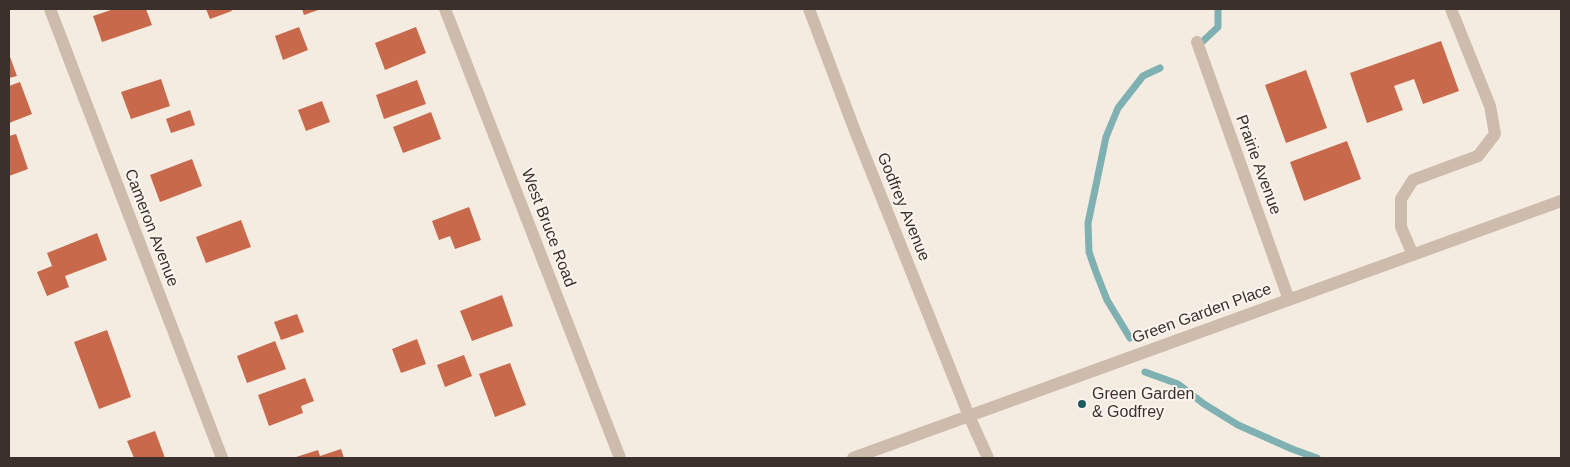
<!DOCTYPE html>
<html>
<head>
<meta charset="utf-8">
<style>
  body { margin:0 }
  #map { position:relative; width:1570px; height:467px; overflow:hidden; background:#f4ebe1; font-family:Arial,sans-serif }
  canvas { display:block }
  .frame { position:absolute; inset:0; border:10px solid #3b302b; pointer-events:none }
</style>
</head>
<body>
<div id="map">
<canvas width="1570" height="467"></canvas>
<div class="frame"></div>
</div>
<script>
const c = document.querySelector('canvas').getContext('2d');
c.lineJoin = 'round';
function shape(rows) {
  const path = new Path2D();
  for (const r of rows) {
    path.moveTo(r[0], r[1]);
    for (let i = 2; i < r.length; i += 2) path.lineTo(r[i], r[i + 1]);
  }
  return path;
}
function strokePath(path, color, width, dash) {
  c.strokeStyle = color;
  c.lineWidth = width;
  c.lineCap = dash ? 'butt' : 'round';
  c.setLineDash(dash || []);
  c.stroke(path);
}
function fillPath(path, color) {
  c.fillStyle = color;
  c.fill(path, 'evenodd');
}
function drawText(font, color, halo, rows, align = 'center') {
  c.font = font + ' Arial,sans-serif';
  c.lineWidth = 4;
  c.setLineDash([]);
  c.textBaseline = 'middle';
  c.strokeStyle = halo;
  c.fillStyle = color;
  for (const [text, x, y, turn = 0] of rows) {
    c.save();
    c.translate(x, y);
    c.rotate((+turn || 0) * Math.PI / 180);
    c.textAlign = isNaN(turn) ? turn : align;
    if (halo) c.strokeText(text, 0, 0);
    c.fillText(text, 0, 0);
    c.restore();
  }
}
strokePath(shape([
  [1202,42,1218,27,1218,9],
  [1130,338,1107,300,1096,272,1089,252,1088,223,1106,137,1118,108,1143,76,1160,68],
  [1145,372,1178,384,1204,404,1238,425,1292,449,1317,458]
]), '#7fb0b2', 7);
fillPath(shape([
  [114,9,146,9,152,25,102,42,93,16],
  [206,9,231,9,232,11,210,19],
  [302,9,321,9,304,15],
  [299,27,308,50,283,60,275,36],
  [416,27,426,53,385,70,375,43],
  [1441,41,1459,91,1423,104,1414,79,1394,86,1403,110,1367,123,1350,73],
  [9,54,17,76,9,78],
  [1306,70,1327,128,1286,143,1265,85],
  [161,79,170,106,131,119,121,92],
  [417,80,426,104,384,119,376,95],
  [20,82,32,114,9,123,9,86],
  [322,101,330,122,306,131,298,110],
  [190,110,195,125,171,133,166,119],
  [431,112,441,139,403,153,393,127],
  [16,134,28,169,9,176,9,136],
  [1347,141,1361,179,1304,201,1290,162],
  [192,159,202,186,160,202,150,175],
  [469,207,481,240,455,249,450,236,439,240,432,221],
  [241,220,251,247,206,263,196,237],
  [97,233,107,260,65,276,69,287,47,296,37,272,52,266,47,253],
  [502,295,513,326,472,341,460,311],
  [297,314,304,332,281,340,274,322],
  [107,330,131,397,99,409,74,342],
  [417,339,426,364,401,373,392,349],
  [275,341,286,369,247,383,237,356],
  [464,355,472,376,445,387,437,365],
  [510,363,526,405,495,417,479,374],
  [305,378,314,401,301,406,303,413,269,426,258,395],
  [155,431,165,458,134,458,127,441],
  [341,449,344,458,293,458,318,450,320,456]
]), '#c8694b');
strokePath(shape([
  [50,9,222,458],
  [445,9,620,458],
  [809,9,855,131,969,416,988,458],
  [1197,42,1289,300],
  [1413,255,1401,227,1401,199,1413,180,1478,156,1495,134,1490,106,1451,9],
  [853,458,1561,201]
]), '#cdbbac', 12);
for (const [x, y, r, color] of [
  [1082,404,5,"#1f5a5e"]
]) {
  const dot = new Path2D();
  dot.arc(x, y, r, 0, 2 * Math.PI);
  c.fillStyle = color;
  c.fill(dot);
  strokePath(dot, '#fbf5ee', 2);
}
drawText('16px', '#3b302b', '#fbf5ee', [
  ["Prairie Avenue",1258,165,70],
  ["Godfrey Avenue",903,207,68],
  ["Cameron Avenue",151,228,69],
  ["West Bruce Road",548,228,69],
  ["Green Garden Place",1202,314,-20]
]);
drawText('16px', '#3b302b', '#fbf5ee', [
  ["Green Garden",1092,395],
  ["& Godfrey",1092,413]
], 'left');
</script>
</body>
</html>
